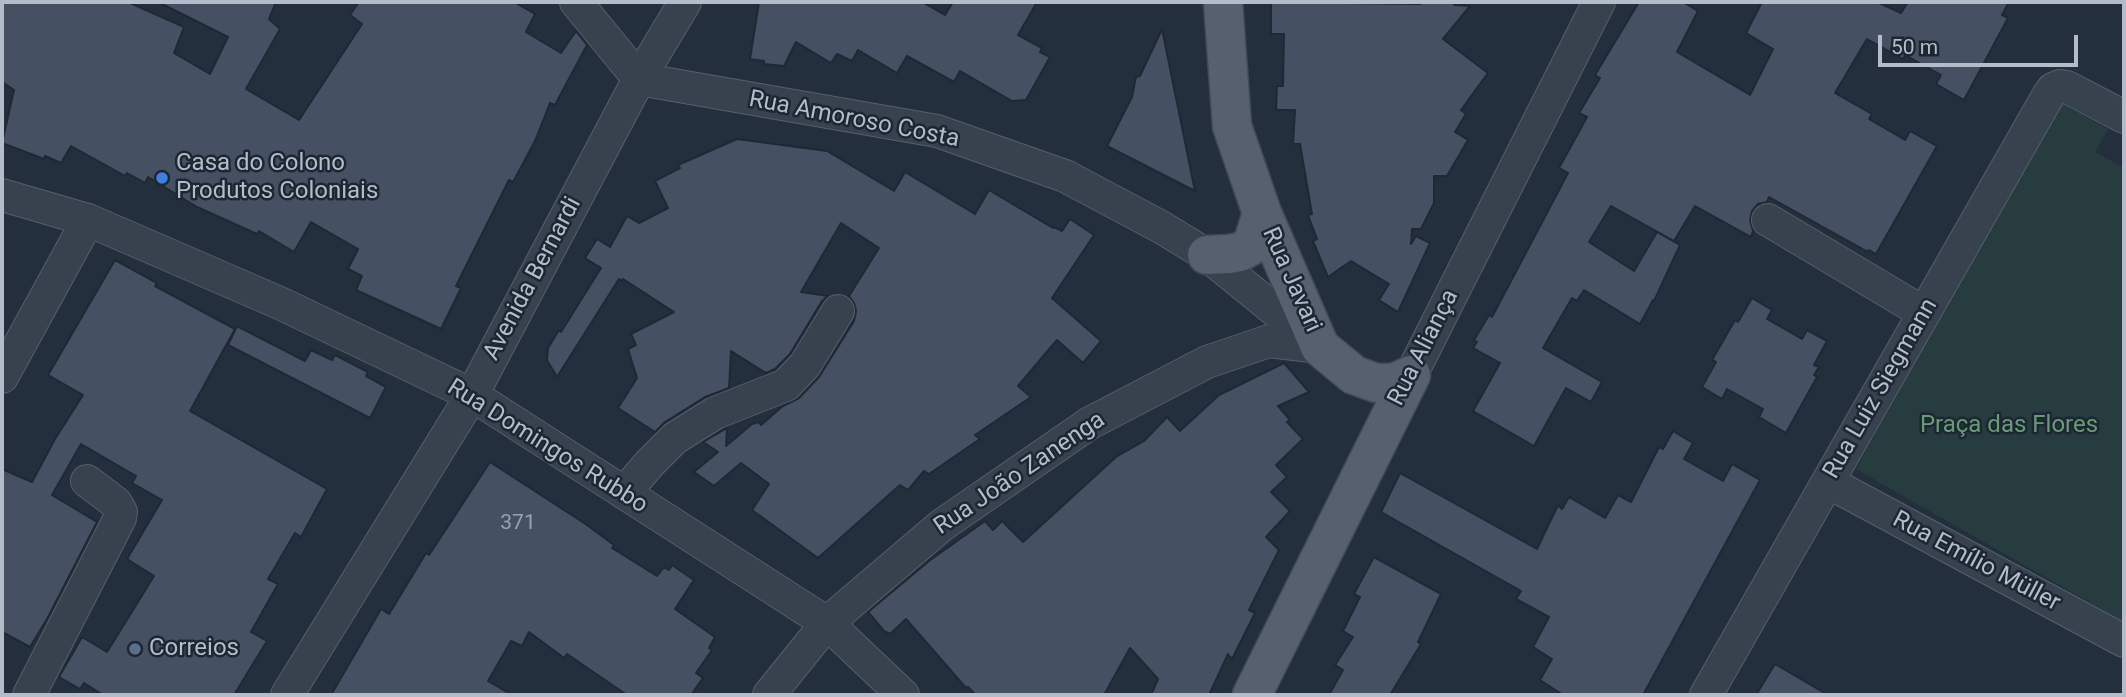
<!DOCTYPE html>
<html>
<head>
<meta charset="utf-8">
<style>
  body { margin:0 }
  #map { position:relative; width:2126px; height:697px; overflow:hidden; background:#242f3e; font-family:Roboto,sans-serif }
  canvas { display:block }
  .frame { position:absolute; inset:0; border:4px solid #b4bcc9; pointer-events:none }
  .scale { position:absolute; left:1878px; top:35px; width:200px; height:32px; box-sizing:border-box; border:4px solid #b4bcc9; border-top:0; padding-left:9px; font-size:21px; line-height:24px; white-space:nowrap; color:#b4bcc9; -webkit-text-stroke:5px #1d2633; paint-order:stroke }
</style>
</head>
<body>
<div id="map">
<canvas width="2126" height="697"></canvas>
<div class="frame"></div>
<div class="scale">50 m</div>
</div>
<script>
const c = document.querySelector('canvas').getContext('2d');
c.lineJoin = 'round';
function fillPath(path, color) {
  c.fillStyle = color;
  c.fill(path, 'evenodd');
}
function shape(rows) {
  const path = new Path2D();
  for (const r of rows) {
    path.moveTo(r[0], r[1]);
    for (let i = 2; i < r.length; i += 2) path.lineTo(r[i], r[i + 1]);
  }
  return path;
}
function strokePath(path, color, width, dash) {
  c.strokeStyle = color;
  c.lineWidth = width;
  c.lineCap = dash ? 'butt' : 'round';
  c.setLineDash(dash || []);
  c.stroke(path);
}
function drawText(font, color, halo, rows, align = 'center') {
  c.font = font + ' Roboto,sans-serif';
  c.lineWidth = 5;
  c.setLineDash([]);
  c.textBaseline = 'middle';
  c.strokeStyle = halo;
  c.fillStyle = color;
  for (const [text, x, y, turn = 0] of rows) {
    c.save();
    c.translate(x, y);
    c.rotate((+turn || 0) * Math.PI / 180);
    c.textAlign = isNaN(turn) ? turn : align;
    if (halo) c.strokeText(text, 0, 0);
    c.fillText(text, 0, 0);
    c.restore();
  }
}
fillPath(shape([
  [2059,102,2108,129,2095,152,2124,168,2124,622,1856,469]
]), '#263c3f');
const building = shape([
  [2,2,128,2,184,27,174,53,210,74,228,37,158,2,276,2,269,19,280,29,246,89,299,120,362,24,350,15,359,2,514,2,535,14,526,32,561,53,576,31,587,45,555,105,550,103,535,141,520,169,513,182,509,180,456,286,461,288,441,329,356,290,362,276,348,269,358,249,311,222,294,252,259,231,257,234,197,207,148,177,145,183,127,173,125,176,71,146,61,163,45,156,44,159,2,143,14,90,2,82,2,2],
  [759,2,922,2,945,15,953,2,1037,2,1018,35,1042,48,1040,52,1050,57,1026,100,1012,101,960,71,954,82,907,56,897,73,858,50,852,61,837,54,831,63,796,42,784,66,764,64,764,61,750,59,759,2],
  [1271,2,1421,4,1418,2,1451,2,1455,5,1470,6,1443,39,1488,73,1461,110,1466,114,1455,132,1468,140,1447,176,1434,176,1434,203,1421,229,1412,229,1411,244,1416,236,1430,243,1398,312,1379,300,1389,284,1351,261,1328,277,1313,241,1317,239,1308,215,1312,214,1300,144,1293,144,1295,110,1276,110,1277,86,1283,86,1284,34,1271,34,1271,2],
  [1639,2,1683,2,1698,11,1677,52,1750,95,1773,49,1746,33,1762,2,1877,2,1901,13,1908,2,2009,2,2002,15,2008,18,1964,100,1936,84,1941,75,1905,55,1903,59,1867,39,1835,93,1872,114,1869,119,1905,140,1910,131,1937,146,1876,254,1869,250,1868,252,1769,197,1767,202,1758,204,1752,211,1750,220,1753,231,1751,237,1695,206,1674,241,1611,206,1589,242,1634,271,1657,232,1680,245,1654,301,1653,300,1640,324,1584,290,1577,301,1572,298,1543,348,1602,382,1591,402,1566,388,1534,446,1473,411,1500,363,1473,348,1477,342,1474,340,1489,315,1492,317,1568,173,1559,168,1587,117,1579,113,1600,78,1595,75,1639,2],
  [1162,29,1195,191,1107,146,1132,97,1136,77,1140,76,1162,29],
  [737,139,827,151,894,191,905,172,975,214,989,190,1053,228,1054,227,1062,231,1070,219,1094,235,1052,298,1101,341,1083,363,1057,340,1018,386,1031,397,975,435,980,439,929,474,924,471,908,490,900,485,818,558,752,510,769,484,741,463,714,486,694,472,718,452,703,442,727,428,726,446,752,424,759,422,761,425,783,406,799,398,819,377,854,321,856,311,854,303,849,296,879,248,841,223,801,292,828,296,822,301,790,354,775,369,766,373,731,351,729,388,705,397,665,422,655,432,618,408,637,378,628,349,636,345,631,334,674,312,623,279,622,281,619,279,557,377,547,360,548,348,559,330,561,332,601,268,585,258,597,239,610,247,627,216,639,223,668,208,655,181,680,168,678,165,737,139],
  [115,260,157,283,155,286,235,329,190,411,327,489,301,537,295,533,268,579,278,584,251,632,267,641,234,695,103,695,84,683,80,689,59,677,82,637,107,652,154,576,127,559,162,500,132,483,136,476,81,444,52,495,97,522,47,619,30,647,2,632,2,469,32,482,55,439,83,395,48,375,115,260],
  [1752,298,1772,310,1767,319,1802,339,1807,330,1827,341,1814,365,1819,367,1814,375,1817,377,1786,433,1759,417,1763,409,1727,389,1722,399,1702,387,1716,362,1712,360,1735,320,1738,322,1752,298],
  [237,326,305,361,311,350,332,360,335,355,368,372,366,376,386,387,370,418,228,345,237,326],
  [1284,363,1309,392,1278,406,1290,420,1287,422,1303,439,1276,465,1287,477,1271,492,1290,511,1266,537,1279,550,1249,610,1255,613,1232,659,1228,654,1209,695,1151,695,1158,679,1130,648,1104,695,976,695,968,687,966,688,906,619,890,634,884,631,868,612,929,561,985,521,993,530,1002,521,1023,542,1116,457,1144,441,1167,417,1180,431,1219,395,1284,363],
  [1673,431,1693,443,1684,459,1723,481,1732,464,1760,480,1643,695,1563,695,1540,680,1552,659,1533,647,1549,617,1516,599,1521,591,1381,512,1400,473,1537,549,1558,505,1562,509,1569,497,1605,518,1618,495,1631,502,1659,447,1663,449,1673,431],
  [490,462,587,525,614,545,612,548,657,576,664,567,669,570,672,565,694,580,675,609,715,637,709,648,712,650,696,673,703,678,691,695,627,695,567,654,564,658,529,632,522,646,511,641,488,681,512,695,331,695,381,609,389,614,426,553,429,555,490,462],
  [1374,557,1441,594,1418,642,1421,644,1390,695,1329,695,1343,670,1335,665,1353,637,1343,631,1360,597,1354,594,1374,557],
  [1775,664,1828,695,1756,695,1775,664]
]);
fillPath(building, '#455162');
strokePath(building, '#1f2835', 2);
const minor = shape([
  [576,2,639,79,937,131,1065,176,1161,227,1207,255,1319,346],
  [2,195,88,220,282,304,472,395,827,623,903,695],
  [1768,220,1924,313],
  [1411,375,1599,2],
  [2,377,88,220],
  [1828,482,2124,641],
  [624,493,650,463,675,438,715,413,786,385,805,365,838,311],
  [29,695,120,518,121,512,116,503,87,481],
  [287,695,472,395,639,79,685,2],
  [769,695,827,623,942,525,1090,423,1207,362,1269,341,1320,347],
  [1706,695,2048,96,2053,89,2060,86,2067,87,2124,117]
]);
const major = shape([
  [1223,2,1232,126,1262,213,1320,347,1354,375,1376,383,1394,383,1411,375],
  [1207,255,1229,254,1240,252,1249,247,1254,239,1262,213],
  [1252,695,1411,375]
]);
strokePath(minor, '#565f6c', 34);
strokePath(major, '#414a57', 41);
strokePath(minor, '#38414e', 32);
strokePath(major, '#56606e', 38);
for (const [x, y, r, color] of [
  [162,178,7,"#3f7fe0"],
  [135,649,7,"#5c6f8a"]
]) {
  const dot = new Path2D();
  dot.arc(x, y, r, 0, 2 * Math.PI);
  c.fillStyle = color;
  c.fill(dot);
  strokePath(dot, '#1d2633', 2.5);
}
drawText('21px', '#98a1af', null, [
  ["371",518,524]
]);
drawText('24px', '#b4bcc9', '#1d2633', [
  ["Rua Amoroso Costa",854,120,11],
  ["Avenida Bernardi",533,279,-62],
  ["Rua Javari",1291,280,66],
  ["Rua Aliança",1424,348,-63],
  ["Rua Luiz Siegmann",1881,389,-60],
  ["Rua Domingos Rubbo",547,447,32],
  ["Rua João Zanenga",1020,474,-34],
  ["Rua Emílio Müller",1976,562,28]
]);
drawText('24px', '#b4bcc9', '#1d2633', [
  ["Casa do Colono",176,164],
  ["Produtos Coloniais",176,192],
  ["Correios",149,649]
], 'left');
drawText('24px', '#6b9a76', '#1d2633', [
  ["Praça das Flores",2009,426]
]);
</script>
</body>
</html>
